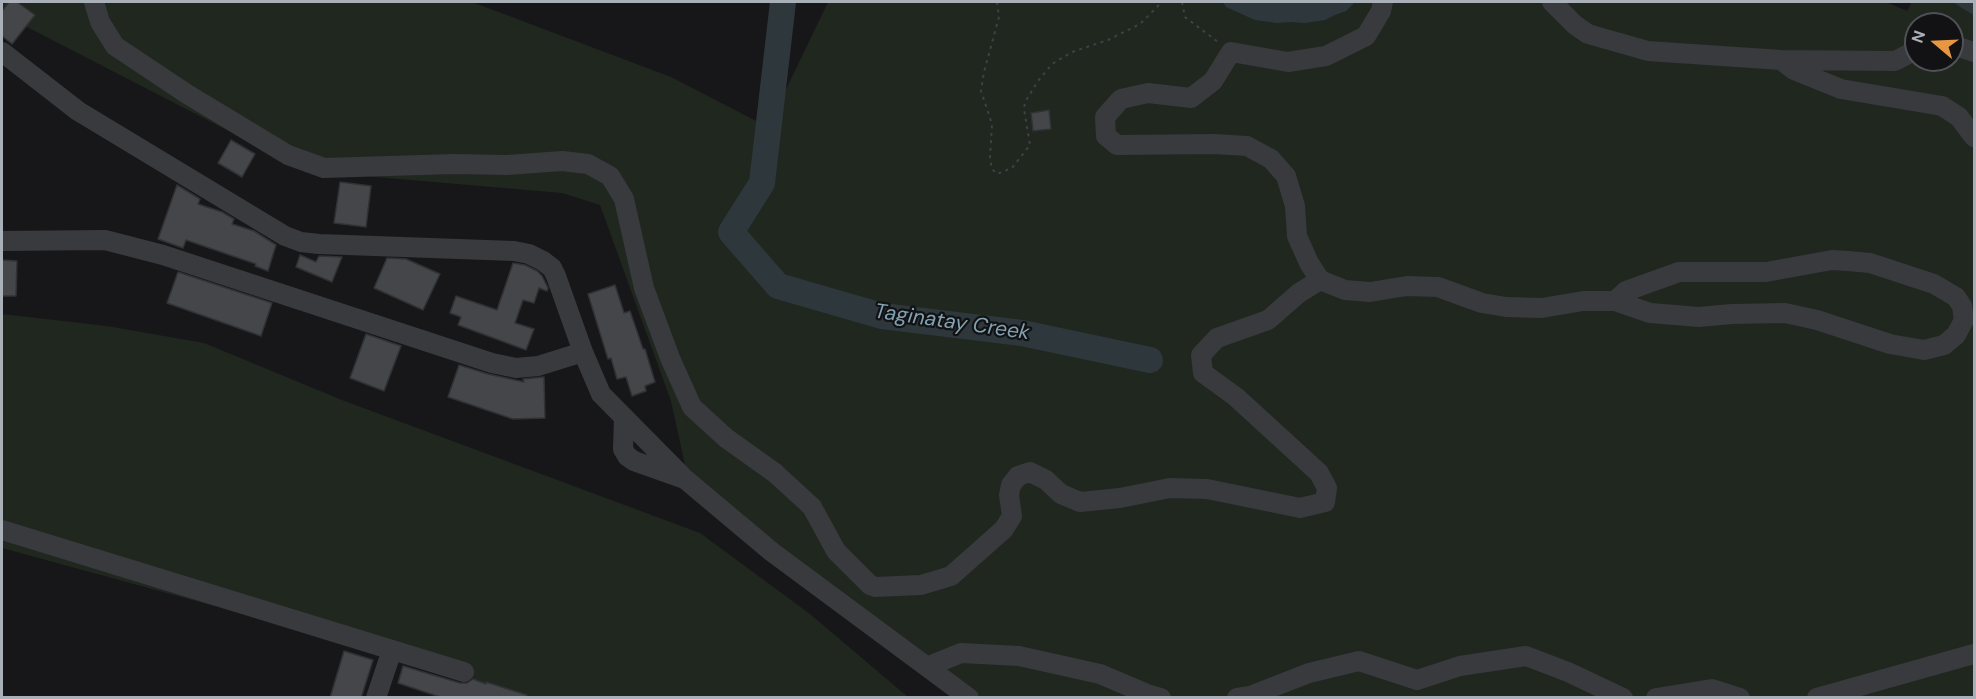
<!DOCTYPE html>
<html>
<head>
<meta charset="utf-8">
<style>
  body { margin:0 }
  #map { position:relative; width:1976px; height:699px; overflow:hidden; background:#171719; font-family:"DM Sans",sans-serif }
  canvas { display:block }
  .frame { position:absolute; inset:0; border:3px solid #aab0b8; pointer-events:none }
  .north { position:absolute; left:1904px; top:12px; width:60px; height:60px; box-sizing:border-box; background:#121214; border:2px solid #4f5156; border-radius:50%; rotate:289deg; font-size:16px; font-weight:700; line-height:24px; text-align:center; color:#aab0b8 }
  .north::after { content:''; display:block; margin:auto; width:21px; height:27px; background:#e79641; clip-path:polygon(50% 0,100% 100%,50% 72%,0 100%) }
</style>
</head>
<body>
<div id="map">
<canvas width="1976" height="699"></canvas>
<div class="frame"></div>
<div class="north">N</div>
</div>
<script>
const c = document.querySelector('canvas').getContext('2d');
c.lineJoin = 'round';
function fillPath(path, color) {
  c.fillStyle = color;
  c.fill(path, 'evenodd');
}
function shape(rows) {
  const path = new Path2D();
  for (const r of rows) {
    path.moveTo(r[0], r[1]);
    for (let i = 2; i < r.length; i += 2) path.lineTo(r[i], r[i + 1]);
  }
  return path;
}
function strokePath(path, color, width, dash) {
  c.strokeStyle = color;
  c.lineWidth = width;
  c.lineCap = dash ? 'butt' : 'round';
  c.setLineDash(dash || []);
  c.stroke(path);
}
function drawText(font, color, halo, rows, align = 'center') {
  c.font = font + ' "DM Sans",sans-serif';
  c.lineWidth = 4.5;
  c.setLineDash([]);
  c.textBaseline = 'middle';
  c.strokeStyle = halo;
  c.fillStyle = color;
  for (const [text, x, y, turn = 0] of rows) {
    c.save();
    c.translate(x, y);
    c.rotate((+turn || 0) * Math.PI / 180);
    c.textAlign = isNaN(turn) ? turn : align;
    if (halo) c.strokeText(text, 0, 0);
    c.fillText(text, 0, 0);
    c.restore();
  }
}
fillPath(shape([
  [2,2,472,2,671,77,768,127,828,2,1886,2,1907,11,1912,2,1974,2,1974,697,981,697,911,651,721,501,685,465,671,401,600,205,562,193,306,171,2,14],
  [1916,24,1952,24,1952,60,1916,60],
  [2,314,107,326,204,343,342,400,700,533,810,614,908,697,521,697,448,670,2,548]
]), '#1f271f');
fillPath(shape([
  [1223,2,1355,2,1346,11,1335,15,1325,20,1305,23,1291,22,1277,23,1255,20,1226,7],
  [1953,2,1974,2,1974,15,1962,8]
]), '#2e383c');
strokePath(shape([
  [783,2,762,183,731,232,778,286,882,316,1022,333,1150,360]
]), '#2e383c', 26);
const building = shape([
  [9,2,17,2,35,15,12,44,2,36,2,11,9,2],
  [1049,110,1051,129,1033,131,1031,113,1049,110],
  [231,140,255,154,242,177,218,163,231,140],
  [340,182,371,186,366,227,334,223,340,182],
  [177,185,200,199,198,204,222,212,234,219,232,224,254,231,276,245,268,271,255,266,256,264,186,240,183,248,158,239,177,185],
  [300,255,316,262,319,256,342,257,332,282,296,267,300,255],
  [387,258,406,259,440,274,423,310,374,288,387,258],
  [2,260,17,261,16,296,2,296,2,260],
  [513,263,525,265,537,271,542,276,548,288,547,291,539,288,534,303,523,300,515,323,534,329,526,350,458,325,461,317,450,313,456,296,497,310,513,263],
  [178,272,272,303,261,336,167,303,178,272],
  [615,285,624,313,630,311,643,349,645,349,655,382,645,386,646,391,632,396,626,377,617,379,611,358,608,359,588,294,615,285],
  [366,334,401,346,384,391,350,378,366,334],
  [459,365,488,374,524,382,523,379,544,377,545,418,513,419,448,397,459,365],
  [344,651,373,660,361,698,330,698,344,651],
  [403,666,460,683,467,683,473,679,486,684,486,682,527,695,526,698,446,698,437,696,398,683,403,666]
]);
fillPath(building, '#444649');
strokePath(building, '#313235', 1.5);
strokePath(shape([
  [997,2,999,17,984,72,981,91,992,124,990,158,992,169,997,174,1012,168,1030,145,1024,109,1025,102,1038,81,1052,64,1072,52,1108,40,1140,24,1162,2],
  [1182,2,1185,17,1218,42]
]), '#3e4145', 2, [3, 4.5]);
strokePath(shape([
  [94,2,100,22,115,46,187,94,288,155,324,168,454,164,507,165,562,161,588,164,610,176,624,199,644,288,670,358,692,407,726,438,775,473,812,507,836,551,870,585,875,587,921,585,951,576,1004,529,1012,516,1009,495,1011,485,1018,476,1030,472,1046,480,1061,494,1080,502,1120,498,1170,488,1207,489,1300,508,1325,502,1327,488,1319,473,1236,397,1203,373,1201,355,1217,338,1268,320,1299,293,1320,280],
  [1383,2,1381,11,1366,36,1326,56,1288,62,1231,52,1213,81,1191,98,1148,93,1121,99,1105,117,1106,136,1117,145,1214,144,1247,146,1271,159,1286,176,1295,206,1297,236,1309,263,1320,280,1345,290,1370,292,1407,286,1438,287,1482,303,1506,307,1542,308,1583,301,1615,301,1650,313,1699,317,1732,314,1785,313,1817,320,1890,344,1924,350,1944,345,1956,335,1964,320,1962,306,1956,297,1934,284,1870,263,1848,261,1832,260,1766,272,1679,272,1626,291,1615,301],
  [1552,2,1575,25,1588,34,1648,51,1781,60,1794,70,1841,89,1942,106,1959,117,1974,137],
  [1952,45,1974,52],
  [2,52,78,111,285,236,301,242,319,244,514,251,529,254,543,261,552,268,556,276,583,352,601,394,685,479,772,552,969,698],
  [1781,60,1895,61,1916,50],
  [2,241,105,240,163,255,492,363,516,368,538,366,583,352],
  [624,417,623,449,627,456,634,461,682,478],
  [2,530,464,672],
  [929,666,961,653,1019,656,1100,674,1147,694,1161,698],
  [376,698,392,650],
  [1237,698,1250,696,1309,673,1359,661,1417,680,1460,666,1526,656,1568,672,1623,698],
  [1656,698,1712,689,1740,698],
  [1817,698,1974,654]
]), '#383a3e', 20);
drawText('italic 21px', '#83a2b1', '#121214', [
  ["Taginatay Creek",952,323,8]
]);
</script>
</body>
</html>
